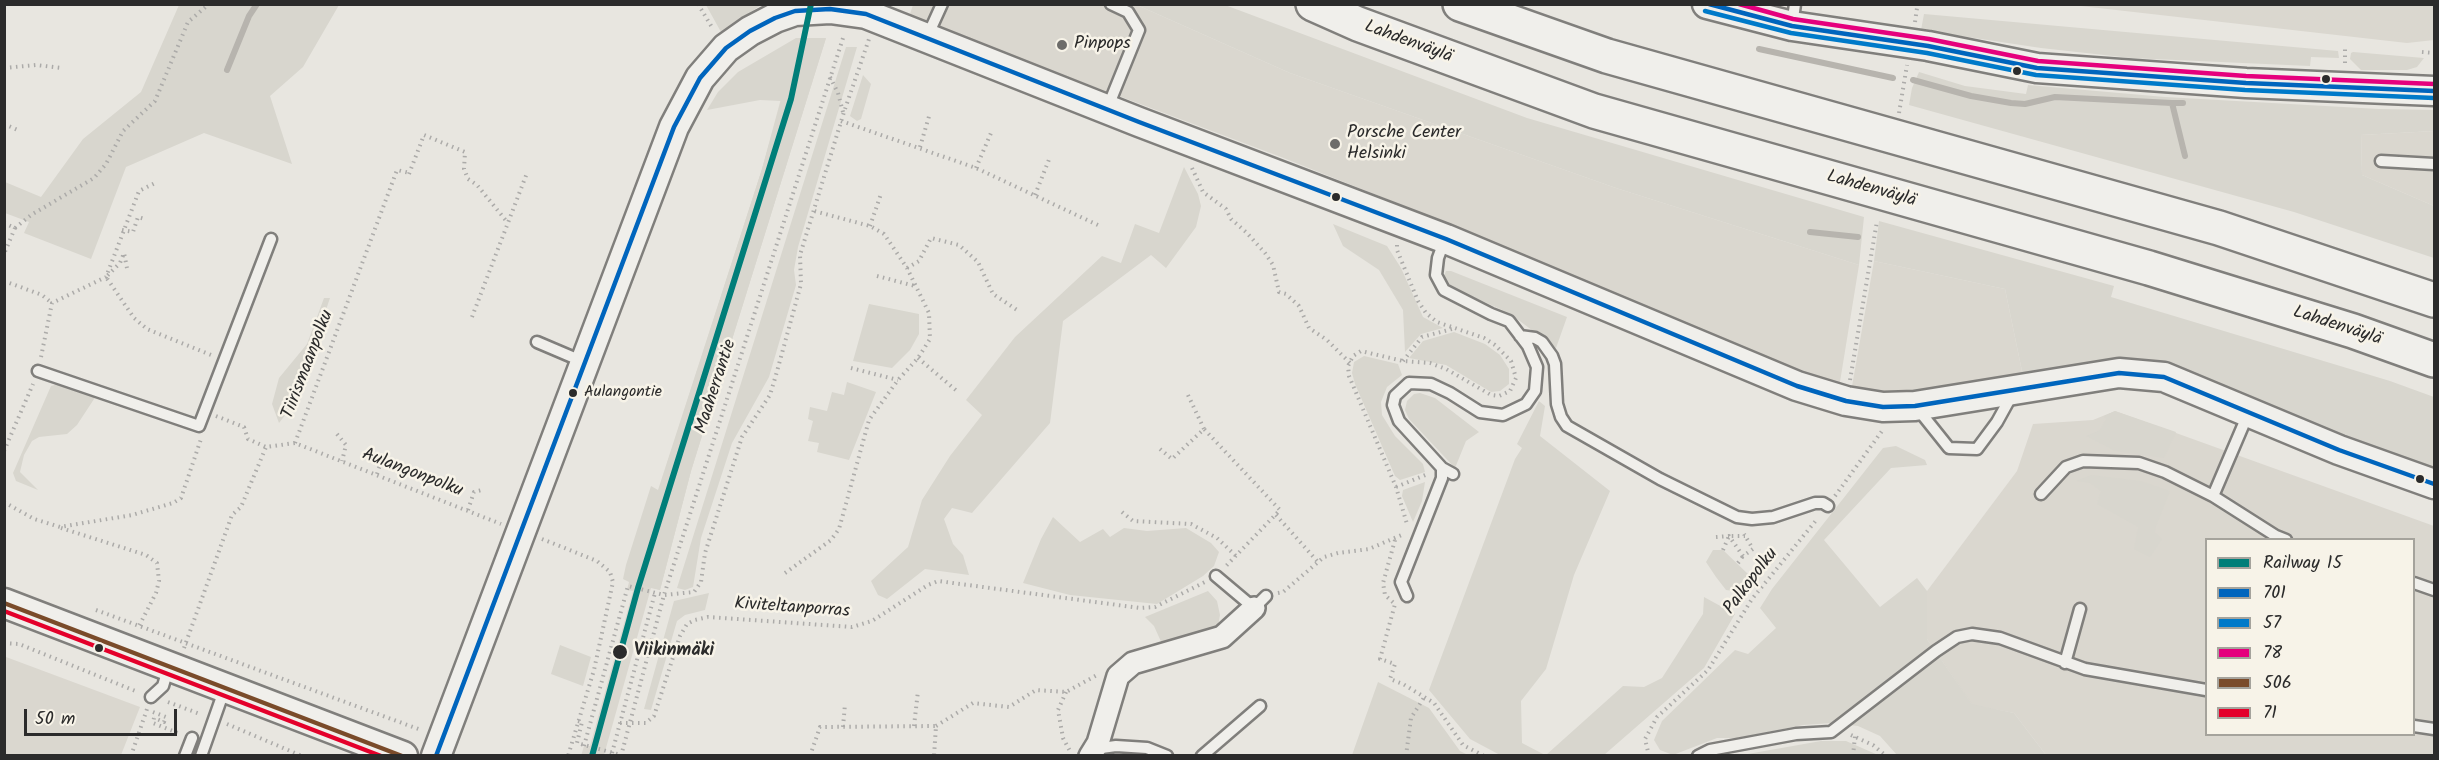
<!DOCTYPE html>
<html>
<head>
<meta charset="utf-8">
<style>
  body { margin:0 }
  #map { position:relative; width:2439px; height:760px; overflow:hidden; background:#e8e6e0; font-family:Kalam,sans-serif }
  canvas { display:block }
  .frame { position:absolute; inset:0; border:6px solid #2b2b2b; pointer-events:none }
  .legend { position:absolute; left:2205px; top:538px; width:210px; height:198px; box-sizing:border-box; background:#f7f3e8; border:2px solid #a5a39c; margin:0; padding:8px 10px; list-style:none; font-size:18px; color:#2b2b2b }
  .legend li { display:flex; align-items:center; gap:12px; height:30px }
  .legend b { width:30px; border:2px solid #a5a39c }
  .scale { position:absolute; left:24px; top:709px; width:153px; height:27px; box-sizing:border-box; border:3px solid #2b2b2b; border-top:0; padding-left:8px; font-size:18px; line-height:21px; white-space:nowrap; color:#2b2b2b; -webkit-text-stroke:4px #f7f3e8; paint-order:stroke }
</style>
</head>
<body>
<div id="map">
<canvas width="2439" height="760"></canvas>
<div class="frame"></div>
<ul class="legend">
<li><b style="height:8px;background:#007e79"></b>Railway 15</li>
<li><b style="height:8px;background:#0065bd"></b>701</li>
<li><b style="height:8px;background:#007ac9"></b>57</li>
<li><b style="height:8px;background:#e5007d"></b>78</li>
<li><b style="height:8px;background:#7a4b2a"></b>506</li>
<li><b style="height:8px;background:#e4002b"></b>71</li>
</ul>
<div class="scale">50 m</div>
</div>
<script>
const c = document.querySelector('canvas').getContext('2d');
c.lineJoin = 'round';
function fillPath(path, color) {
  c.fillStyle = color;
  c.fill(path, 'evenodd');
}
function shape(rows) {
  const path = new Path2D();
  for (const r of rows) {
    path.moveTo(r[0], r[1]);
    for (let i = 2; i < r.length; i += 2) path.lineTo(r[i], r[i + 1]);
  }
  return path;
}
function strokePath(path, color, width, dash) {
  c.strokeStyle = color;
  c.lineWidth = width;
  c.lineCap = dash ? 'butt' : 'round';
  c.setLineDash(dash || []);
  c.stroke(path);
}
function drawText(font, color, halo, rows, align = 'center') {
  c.font = font + ' Kalam,sans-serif';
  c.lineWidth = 5;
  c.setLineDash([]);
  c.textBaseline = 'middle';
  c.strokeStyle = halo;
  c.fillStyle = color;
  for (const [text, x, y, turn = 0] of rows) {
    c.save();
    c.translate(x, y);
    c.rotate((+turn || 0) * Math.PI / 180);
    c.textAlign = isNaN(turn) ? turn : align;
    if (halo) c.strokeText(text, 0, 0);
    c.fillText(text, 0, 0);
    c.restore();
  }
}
fillPath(shape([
  [913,5,1137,5,1290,73,1616,188,1859,265,1839,388,1432,217,1281,157,909,17],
  [2072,5,2434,5,2434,40,2407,43],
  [826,38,691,471,660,590,651,588,604,755,581,756,584,746,590,746,633,591,627,590,629,582,762,169,790,65],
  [2434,131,2434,206,2362,175,2361,135],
  [1874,261,2005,289,2023,376,1905,397,1851,392],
  [2115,411,2434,526,2434,755,2046,755,2014,713,1972,705,1927,639,1927,591,2017,471,2033,424,2093,420],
  [2206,540,2414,540,2414,734,2206,734],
  [6,657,140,707,121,755,5,755]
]), '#dad7cf');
fillPath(shape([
  [179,5,339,5,303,67,270,96,292,164,204,133,126,167,91,259,24,233,29,222,5,213,5,182,41,197,83,139,141,92],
  [706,5,761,5,721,32],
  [1137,5,1225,5,1527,118,1864,217,1859,265,1616,188,1290,73],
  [1924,14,2338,51,2339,58,2311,57,2310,66,2131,58,2041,48,1921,30],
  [796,38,826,38,691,471,660,590,629,582,623,579,626,565,651,486,658,490,762,169,781,101,760,100,707,110,718,92,738,72],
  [846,47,857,47,798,247,794,270,796,285,769,377,732,443,701,538,693,587,685,590,677,588],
  [2353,52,2424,58,2417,67,2407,70,2361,70,2350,59,2351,53],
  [1919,72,1965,86,2026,94,2028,85,2165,97,2379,109,2434,110,2434,131,2361,135,2362,175,2434,206,2434,258,2294,212,1909,105,1912,88],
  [863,75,871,84,861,119,857,121,850,116],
  [1184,167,1198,194,1201,206,1196,227,1166,268,1151,255,1063,321,1050,423,972,513,952,508,944,519,953,544,963,555,969,575,925,569,887,599,878,595,871,581,908,547,922,500,950,456,982,415,966,400,1015,337,1102,256,1121,263,1135,224,1159,233],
  [1879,221,2114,286,2111,297,2390,381,2434,397,2434,473,2190,377,2023,376,2005,289,1874,261],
  [1333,224,1387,246,1401,268,1423,317,1443,328,1421,334,1405,352,1403,310,1379,270,1343,246],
  [1446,271,1451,271,1567,317,1556,348,1509,313,1451,287,1444,276],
  [324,298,330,298,294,404,279,423,272,404,279,378,307,344],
  [869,304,919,314,919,334,910,350,892,368,853,361],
  [1454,332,1485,344,1500,355,1509,369,1509,384,1500,391,1491,392,1446,365,1409,358,1423,341],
  [1364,356,1398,364,1402,375,1387,387,1381,402,1382,415,1395,436,1423,464,1425,472,1400,480,1395,476,1355,384,1352,373,1354,362],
  [847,382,876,392,849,460,817,452,819,443,808,441,813,421,808,419,810,407,827,411,832,392,844,395],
  [58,384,96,396,77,425,67,434,39,437,32,441,24,455,20,472,38,490,16,481,13,473,51,386],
  [1420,393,1435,398,1479,432,1466,441,1455,468,1409,419,1405,410,1407,401,1414,394],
  [1539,401,1545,406,1540,436,1610,491,1574,575,1546,669,1521,701,1522,743,1545,755,1500,755,1470,739,1429,690,1515,459,1522,448,1517,444],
  [2115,411,2176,432,2164,458,2115,451,2086,436,2100,430,2106,419,2104,416],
  [1896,446,1925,460,1927,465,1891,468,1824,540,1880,607,1917,578,1927,591,1927,639,1972,704,2014,713,2046,755,1897,755,1880,736,1858,726,1832,723,1803,725,1737,738,1717,738,1673,755,1660,750,1654,740,1662,721,1735,650,1748,654,1776,628,1760,608,1772,589,1883,448],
  [2091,475,2141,481,2170,491,2156,526,2155,533,2162,539,2150,557,2134,549,2138,527,2097,504,2101,491,2090,483,2076,481],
  [1425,482,1422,501,1413,522,1402,496,1403,490],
  [1053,517,1080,542,1103,529,1110,537,1124,528,1147,531,1186,528,1211,543,1219,552,1214,566,1203,576,1157,604,1070,595,1023,583,1041,539],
  [1713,550,1723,550,1749,575,1741,592,1726,590,1716,577,1706,562],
  [1208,591,1217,601,1220,615,1218,626,1163,646,1154,626,1145,617],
  [709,593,705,610,685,615,677,621,651,710,644,709,674,601],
  [1704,597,1735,614,1704,668,1604,755,1546,755,1623,686,1644,687,1662,678,1703,614],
  [560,645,591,657,583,686,551,674],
  [1378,682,1429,708,1460,751,1468,755,1352,755],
  [1821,741,1846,741,1878,755,1742,755]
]), '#d8d6ce');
strokePath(shape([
  [1759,49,1893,78],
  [227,70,249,16,257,4],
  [1913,80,1971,96,2011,103,2025,104,2055,97,2172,103,2185,156],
  [2172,103,2183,103],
  [1810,232,1858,237]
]), '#b7b4ae', 6);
const lane = shape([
  [1792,26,1795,4],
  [927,37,942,4],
  [1107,109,1139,30,1128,12,1111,4],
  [2381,161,2434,164],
  [1520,336,1535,338,1542,342,1552,356,1555,364,1557,404,1561,417,1567,426,1660,479,1737,517,1752,519,1773,517,1815,503,1823,503,1828,506],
  [537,342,584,362],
  [38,371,199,426,271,239],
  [1917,408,1949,448,1977,449,1997,422,2013,393],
  [2248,414,2213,496,2276,536,2286,540],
  [1442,468,1453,474],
  [2041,494,2066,467,2083,461,2139,463,2165,472,2213,496],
  [1216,576,1254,608,1266,596],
  [2414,583,2434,590],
  [1407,596,1401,582,1442,478,1442,468,1399,421,1393,405,1395,396,1409,383,1431,384,1450,393,1480,412,1503,415,1526,404,1535,391,1537,367,1528,346,1509,321,1491,314,1444,290,1436,275,1438,258,1445,239],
  [2065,663,2080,609],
  [151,697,163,686,168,669],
  [2414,726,2434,729],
  [1094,749,1116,746,1147,748,1167,756],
  [185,756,192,738],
  [201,756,225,688],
  [1202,756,1260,706],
  [1698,756,1710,750,1796,734,1831,732,1936,651,1957,637,1972,634,2000,638,2085,669,2206,690]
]);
const street = shape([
  [1090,756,1098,743,1118,676,1133,663,1222,637,1254,608]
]);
const secondary = shape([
  [1707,4,1792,26,1928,46,2037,68,2246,83,2434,91],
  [4,603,403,756],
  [436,756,674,127,700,78,726,48,750,31,775,18,795,11,830,9,866,14,1139,122,1446,239,1797,386,1846,401,1883,407,1915,406,2119,373,2164,377,2339,450,2434,484]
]);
const highway = shape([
  [1313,4,1358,24,1594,111,2149,268,2353,331,2434,360],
  [1460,4,1607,56,2219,228,2434,300]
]);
strokePath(lane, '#807f7c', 15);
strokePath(street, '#807f7c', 26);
strokePath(secondary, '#807f7c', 33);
strokePath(highway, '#807f7c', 38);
strokePath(shape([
  [698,4,713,29],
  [1915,22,1917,8],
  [2422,52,2434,53],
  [2345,63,2345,47],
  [4,68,36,65,62,68],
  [830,77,838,93,843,112],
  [1899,113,1907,65],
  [841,121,976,168,1100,226],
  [4,124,20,131],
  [920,147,930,113],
  [976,168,991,133],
  [1192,168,1203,192,1226,209,1231,219,1246,232,1265,253,1273,265,1279,292,1286,294,1299,306,1309,328,1327,340,1350,363],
  [409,174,424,135,465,152,464,169,468,179,477,185,508,223],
  [1035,195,1050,157],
  [4,223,15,228,4,254],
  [870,226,881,194],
  [15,228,31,215,94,178,106,164,123,131,155,101,188,22,209,4],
  [122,230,133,232,138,217,145,219],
  [1397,245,1397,250,1418,301,1426,313,1437,322,1484,338,1495,345,1511,361,1516,378,1510,391,1499,396,1491,395,1446,369,1430,363,1403,361,1361,351,1353,356,1348,366,1349,376,1396,487,1407,524],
  [127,268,124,253,120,263,106,277,134,318,147,329,211,355],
  [907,268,919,261,931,238,959,245,978,262,993,294,1017,310],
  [877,276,915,286],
  [4,281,42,295,52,303],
  [472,317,527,173],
  [41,357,52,303,106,277,139,191,157,182],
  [918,358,958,392],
  [1403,361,1422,337,1452,329],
  [851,368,898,380],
  [1850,380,1877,221],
  [1188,395,1204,429],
  [216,416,244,427,248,439,266,447],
  [337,434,346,445,342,461],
  [295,443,397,170,410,173],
  [1160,449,1172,459,1204,429,1280,510,1225,567],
  [4,451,33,384],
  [377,474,384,453],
  [1396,487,1428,474],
  [1835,496,1882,431],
  [4,502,34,519,60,527,132,515,173,503,181,498,201,439],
  [468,510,474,492,482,490],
  [1122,512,1133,521,1191,524,1217,538,1236,556],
  [1276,515,1318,562],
  [61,528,146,555,157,563,159,581,156,593,139,626],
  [1716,537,1729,536,1743,556,1753,549,1744,534],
  [542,539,597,561,610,572,613,582,594,670,568,756],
  [1395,540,1383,583,1385,595,1395,604,1380,659,1395,664,1390,679,1403,684,1434,703,1463,745,1484,756],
  [1723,550,1729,536,1745,536],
  [1738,563,1743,556],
  [785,573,831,540,839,529,869,420,898,380,918,358,930,339,929,313,907,268,884,234,870,226,814,211],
  [1278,593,1283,592,1324,557,1338,553,1369,549,1404,534],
  [96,610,421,730],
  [4,643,19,644,138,692],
  [184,648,232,515,241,507,266,447,295,443,501,524],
  [1066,692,1058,710,1063,738,1071,753],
  [168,702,200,714],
  [153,712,166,717,164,722,154,718],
  [154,718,153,723,178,733],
  [578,721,582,722,577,743,621,755],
  [620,723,646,723,654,716,680,636,687,624,695,620,708,617,852,627,872,621,928,585,938,581,1140,608,1155,607,1205,582],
  [227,724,302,756],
  [914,726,918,691],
  [936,726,973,703,1009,707,1036,690,1066,692,1097,675],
  [843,727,845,704],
  [1851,735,1873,745,1886,756],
  [584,746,628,586,664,595,694,592,701,582,705,553,742,437,770,395,776,375,801,284,800,255,844,112,869,39],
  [612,753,655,593],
  [131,756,147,709],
  [469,756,469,754],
  [621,756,664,595,844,35],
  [810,756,820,727,936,726,934,756],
  [1406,756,1411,718,1425,696],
  [1649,756,1645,739,1657,717,1708,670,1752,599,1818,518],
  [1853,756,1855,736]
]), '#acaba9', 4, [1.5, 4.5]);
strokePath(lane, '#f0efeb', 10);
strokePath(street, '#f0efeb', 21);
strokePath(secondary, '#f0efeb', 28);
strokePath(highway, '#f0efeb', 33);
strokePath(shape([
  [1709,4,1792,26,1928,46,2037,68,2246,83,2434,91],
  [436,756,674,127,700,78,726,48,750,31,775,18,795,11,830,9,866,14,1139,122,1446,239,1797,386,1846,401,1883,407,1915,406,2119,373,2164,377,2339,450,2434,484]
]), '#0065bd', 4.5);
strokePath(shape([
  [1705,11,1791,33,1927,53,2036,75,2245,90,2434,98]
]), '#007ac9', 4.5);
strokePath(shape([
  [1739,4,1793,19,1929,39,2038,61,2246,76,2434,84]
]), '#e5007d', 4.5);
strokePath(shape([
  [4,603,402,756]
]), '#7a4b2a', 4.5);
strokePath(shape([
  [4,611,381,756]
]), '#e4002b', 4.5);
strokePath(shape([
  [592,756,638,588,791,99,811,4]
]), '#007e79', 6);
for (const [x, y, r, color] of [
  [1062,45,6,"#6d6c6a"],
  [2017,71,5,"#2b2b2b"],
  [2326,79,5,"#2b2b2b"],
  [1335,144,6,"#6d6c6a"],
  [1336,197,5,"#2b2b2b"],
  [573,393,5,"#2b2b2b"],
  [2420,479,5,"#2b2b2b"],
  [99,648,5,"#2b2b2b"],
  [620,652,8,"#2b2b2b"]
]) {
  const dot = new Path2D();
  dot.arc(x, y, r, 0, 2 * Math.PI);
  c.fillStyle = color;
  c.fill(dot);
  strokePath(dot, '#f7f3e8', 2);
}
drawText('16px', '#2b2b2b', '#f7f3e8', [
  ["Aulangontie",584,393]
], 'left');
drawText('18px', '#2b2b2b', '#f7f3e8', [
  ["Lahdenväylä",1408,43,20],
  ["Lahdenväylä",1871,190,16],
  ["Lahdenväylä",2337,327,18],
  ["Tiirismaanpolku",309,365,-69],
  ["Maaherrantie",717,387,-72],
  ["Aulangonpolku",412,474,21],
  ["Palkopolku",1752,582,-53],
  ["Kiviteltanporras",792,609,4]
]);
drawText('18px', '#2b2b2b', '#f7f3e8', [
  ["Pinpops",1074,45],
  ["Porsche Center",1347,134],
  ["Helsinki",1347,155]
], 'left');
drawText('bold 18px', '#2b2b2b', '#f7f3e8', [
  ["Viikinmäki",634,652]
], 'left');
</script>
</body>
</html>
